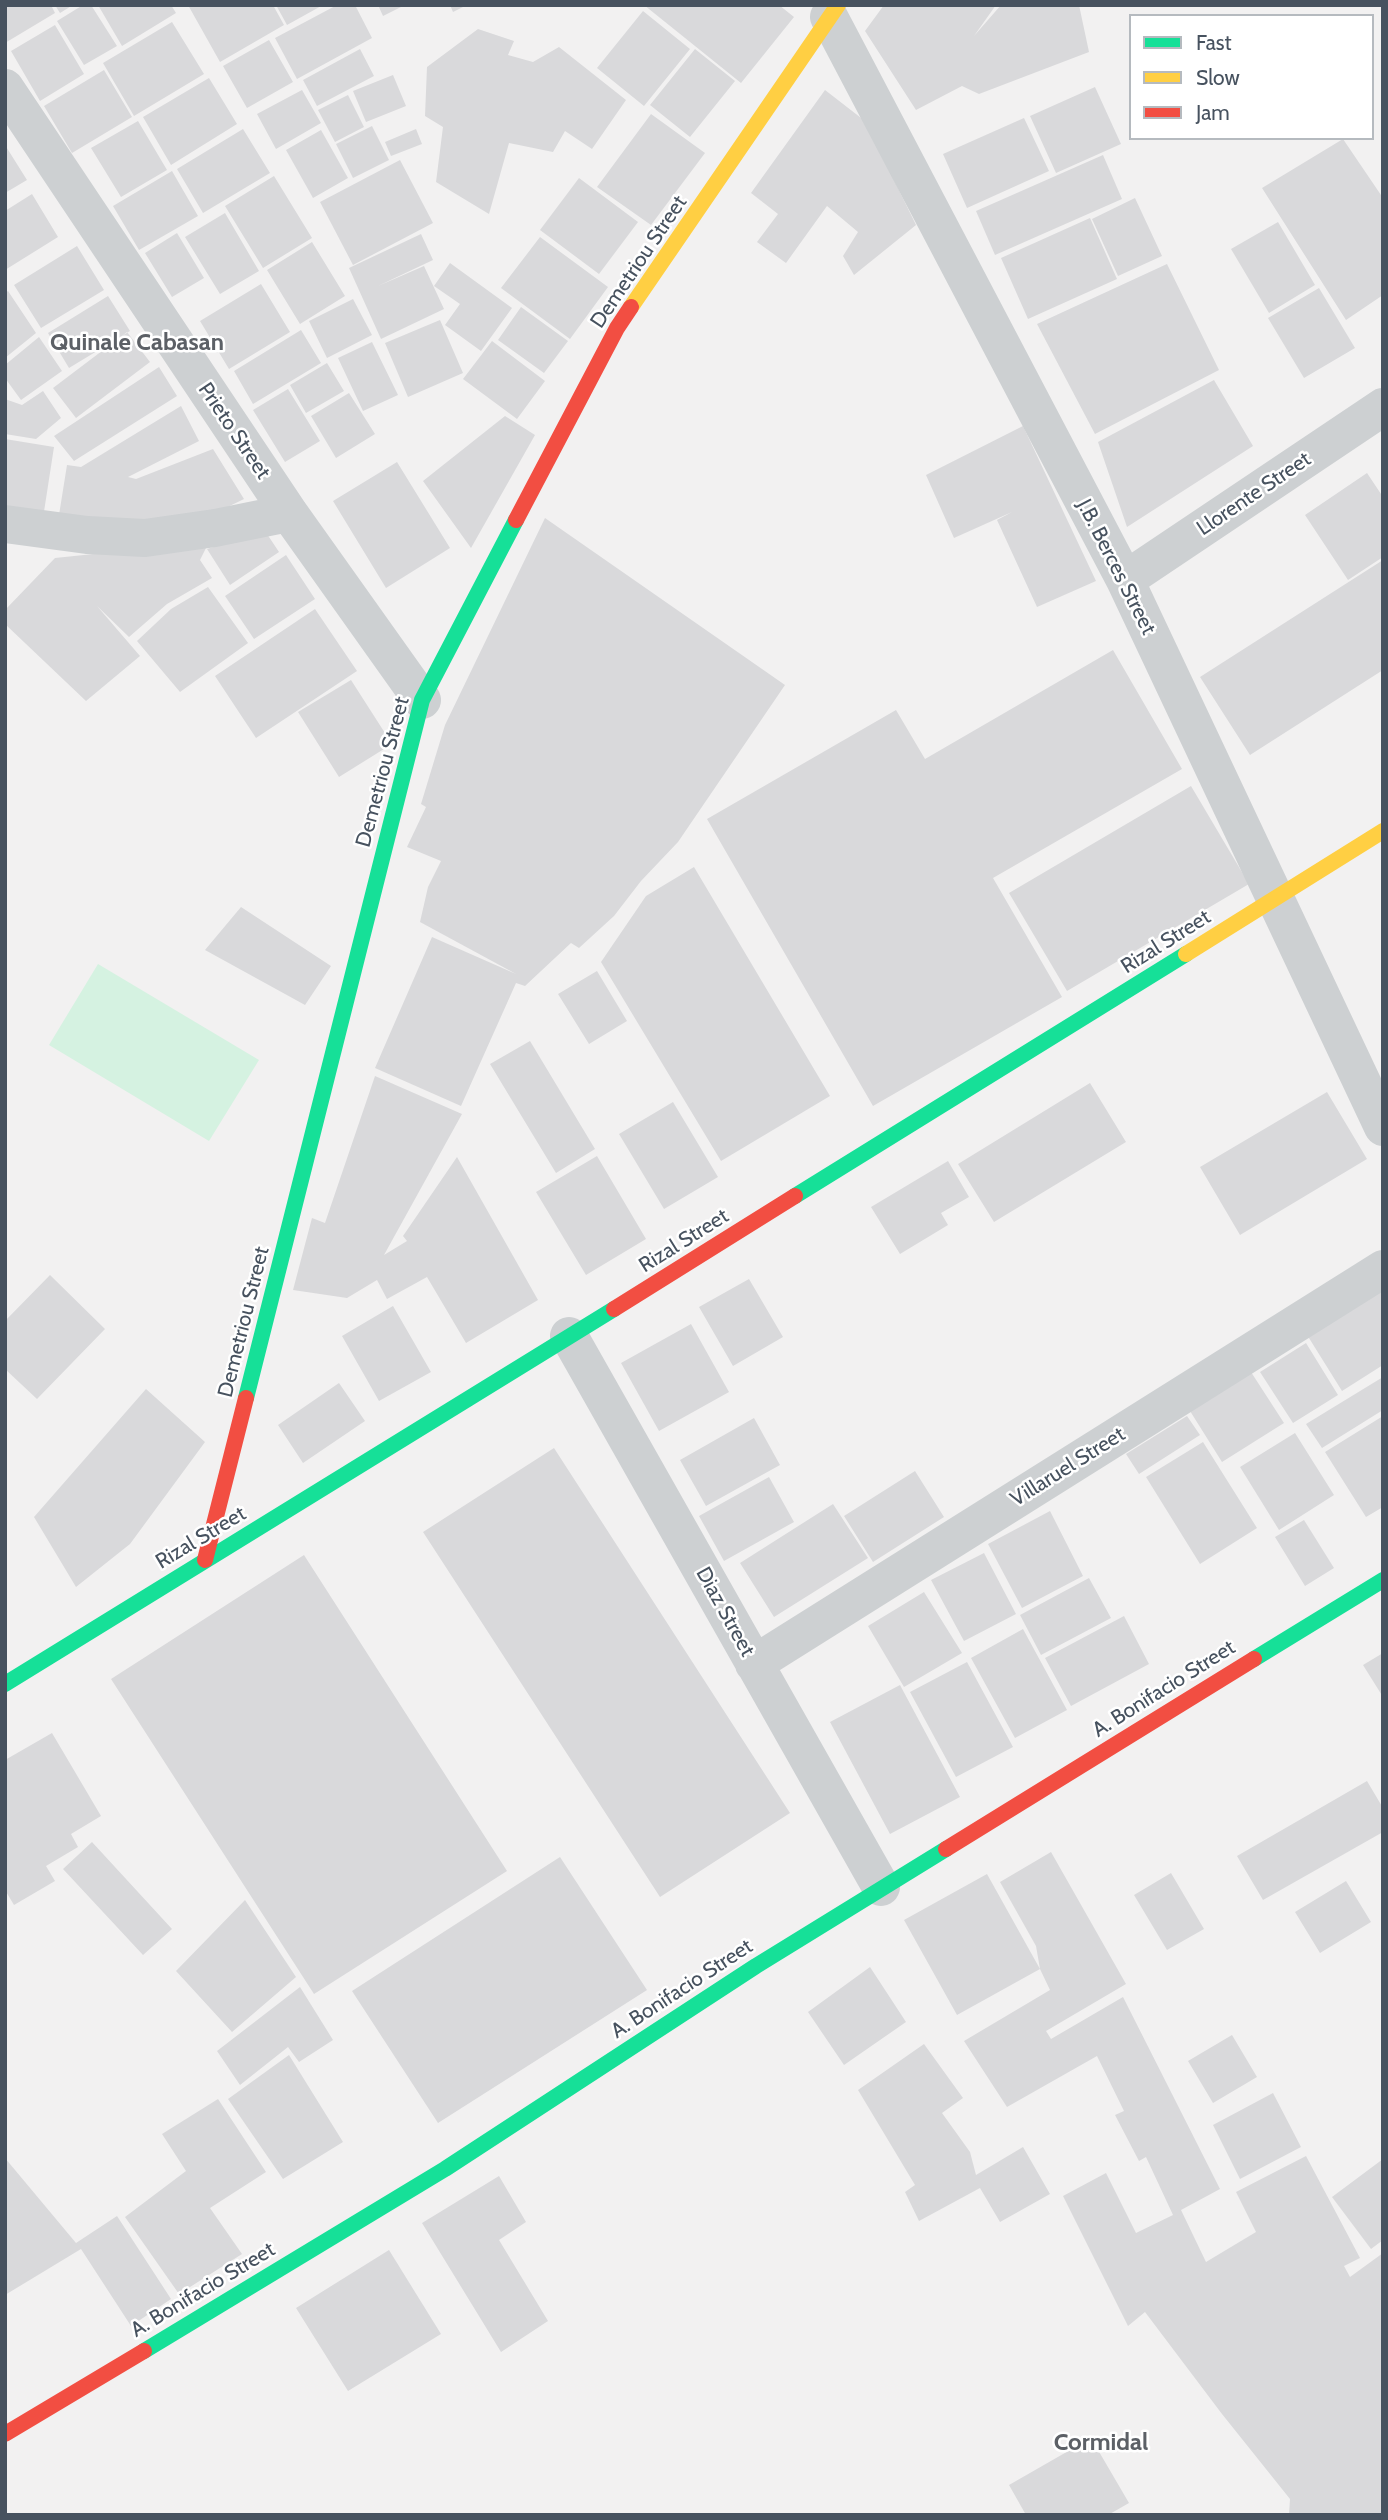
<!DOCTYPE html>
<html>
<head>
<meta charset="utf-8">
<style>
  body { margin:0 }
  #map { position:relative; width:1388px; height:2520px; overflow:hidden; background:#f2f1f1; font-family:Cabin,sans-serif }
  canvas { display:block }
  .frame { position:absolute; inset:0; border:7px solid #47525f; pointer-events:none }
  .legend { position:absolute; left:1129px; top:14px; width:245px; height:126px; box-sizing:border-box; background:#fff; border:2px solid #b5babf; margin:0; padding:9px 12px; list-style:none; font-size:21px; color:#47525f }
  .legend li { display:flex; align-items:center; gap:14px; height:35px }
  .legend b { width:35px; border:2px solid #b5babf }
</style>
</head>
<body>
<div id="map">
<canvas width="1388" height="2520"></canvas>
<div class="frame"></div>
<ul class="legend">
<li><b style="height:9px;background:#16e098"></b>Fast</li>
<li><b style="height:9px;background:#ffcf43"></b>Slow</li>
<li><b style="height:9px;background:#f24e42"></b>Jam</li>
</ul>
</div>
<script>
const c = document.querySelector('canvas').getContext('2d');
c.lineJoin = 'round';
function fillPath(path, color) {
  c.fillStyle = color;
  c.fill(path, 'evenodd');
}
function shape(rows) {
  const path = new Path2D();
  for (const r of rows) {
    path.moveTo(r[0], r[1]);
    for (let i = 2; i < r.length; i += 2) path.lineTo(r[i], r[i + 1]);
  }
  return path;
}
function strokePath(path, color, width, dash) {
  c.strokeStyle = color;
  c.lineWidth = width;
  c.lineCap = dash ? 'butt' : 'round';
  c.setLineDash(dash || []);
  c.stroke(path);
}
function drawText(font, color, halo, rows, align = 'center') {
  c.font = font + ' Cabin,sans-serif';
  c.lineWidth = 5;
  c.setLineDash([]);
  c.textBaseline = 'middle';
  c.strokeStyle = halo;
  c.fillStyle = color;
  for (const [text, x, y, turn = 0] of rows) {
    c.save();
    c.translate(x, y);
    c.rotate((+turn || 0) * Math.PI / 180);
    c.textAlign = isNaN(turn) ? turn : align;
    if (halo) c.strokeText(text, 0, 0);
    c.fillText(text, 0, 0);
    c.restore();
  }
}
fillPath(shape([
  [98,964,259,1060,209,1141,49,1045]
]), '#d5f2e1');
fillPath(shape([
  [5,5,51,5,55,13,5,43],
  [55,5,73,5,60,13],
  [83,5,91,5,117,46,84,65,57,21],
  [98,5,171,5,176,13,122,46],
  [188,5,273,5,284,25,220,62],
  [276,5,323,5,287,25],
  [337,5,355,5,372,38,297,79,275,38],
  [378,5,405,5,383,16],
  [450,5,467,5,453,12],
  [644,5,779,5,794,17,741,83],
  [884,5,996,5,974,36,1001,5,1079,5,1089,52,979,94,962,86,916,110,865,31],
  [643,11,690,49,644,106,597,68],
  [172,22,204,74,134,116,103,63],
  [55,25,84,74,40,101,11,51],
  [478,29,514,41,508,55,533,62,559,47,626,100,592,149,565,131,553,152,509,143,489,214,436,182,443,127,425,116,427,67],
  [269,40,293,82,247,108,223,66],
  [360,49,374,76,317,106,303,80],
  [695,49,735,81,690,137,650,105],
  [104,70,132,117,72,153,44,106],
  [393,75,406,106,366,122,353,91],
  [209,78,237,124,171,165,143,117],
  [1095,87,1121,144,1056,173,1030,116],
  [302,90,321,123,276,149,257,114],
  [825,90,865,121,916,225,854,275,843,256,858,232,827,206,786,263,757,242,778,214,751,193],
  [348,95,364,127,335,142,318,110],
  [651,114,705,153,651,225,597,187],
  [1024,118,1049,171,967,208,943,154],
  [138,121,167,170,121,197,91,148],
  [372,126,389,160,353,178,336,144],
  [243,129,270,173,203,213,177,169],
  [416,129,422,144,391,156,385,142],
  [321,130,348,178,313,198,286,150],
  [1343,139,1383,198,1383,295,1346,320,1262,188],
  [5,145,27,180,5,193],
  [1103,155,1122,199,995,255,976,211],
  [400,160,433,223,353,265,320,202],
  [172,171,198,216,139,250,113,206],
  [274,176,312,238,263,268,225,206],
  [579,178,638,222,599,274,540,230],
  [32,194,58,237,5,270,5,211],
  [1135,198,1162,256,1118,276,1092,219],
  [225,213,259,271,220,294,185,237],
  [1090,218,1117,279,1028,319,1001,258],
  [1278,222,1315,285,1269,313,1231,249],
  [177,233,204,278,172,297,145,253],
  [421,234,433,260,378,286,424,266,444,309,381,339,349,268],
  [540,237,608,287,570,339,501,288],
  [312,242,345,296,300,324,267,270],
  [77,246,104,290,41,328,14,285],
  [450,263,512,308,481,351,445,325,460,304,434,286],
  [1167,264,1219,370,1095,434,1037,324],
  [261,284,290,332,229,369,200,321],
  [1319,288,1355,348,1304,378,1268,318],
  [8,291,36,333,5,358,5,293],
  [108,296,130,331,69,368,48,333],
  [353,299,372,335,327,358,309,321],
  [521,307,568,341,544,373,498,340],
  [440,320,463,373,408,397,385,343],
  [301,330,321,363,253,404,234,371],
  [127,332,150,362,76,418,53,388],
  [39,337,62,371,21,400,5,378,5,365],
  [492,341,545,381,517,419,463,379],
  [372,342,398,395,363,411,338,358],
  [327,363,344,391,306,413,290,385],
  [159,367,177,396,74,461,54,436],
  [1214,380,1253,446,1127,527,1098,442],
  [288,389,320,441,285,462,253,410],
  [43,391,61,418,36,439,5,434,5,399,22,405],
  [349,393,375,434,336,458,311,416],
  [181,406,199,441,128,477,136,479,213,449,244,499,205,518,153,527,59,515,67,465,81,467],
  [505,416,535,435,471,548,423,481],
  [1023,426,1096,581,1037,607,997,520,1012,512,954,538,926,475],
  [5,439,54,447,43,518,5,512],
  [397,462,450,548,386,588,333,501],
  [1367,473,1383,497,1383,557,1348,580,1305,515],
  [545,518,785,685,678,842,641,881,614,916,579,948,571,943,525,986,516,983,461,1106,375,1068,432,937,516,974,420,922,428,887,441,861,407,847,426,807,421,804,445,725],
  [265,531,279,552,230,585,207,549],
  [209,542,200,560,212,578,167,604,129,637,97,606,140,656,86,701,5,624,5,610,55,558],
  [286,555,315,599,254,639,225,596],
  [1383,560,1383,670,1250,755,1200,677],
  [208,587,248,643,180,692,137,641,171,609],
  [315,609,357,671,256,738,215,676],
  [1113,650,1182,769,993,878,1062,997,873,1106,707,819,896,710,925,759],
  [351,680,392,744,339,777,298,712],
  [1191,786,1249,884,1067,991,1009,893],
  [694,867,830,1096,721,1161,601,962,646,896],
  [241,907,331,966,305,1005,205,950],
  [597,971,627,1021,589,1044,558,994],
  [530,1041,595,1149,556,1173,490,1064],
  [375,1076,462,1114,384,1255,407,1241,403,1236,457,1157,538,1300,466,1343,427,1277,387,1299,377,1280,347,1298,293,1290,312,1218,325,1223],
  [1090,1083,1126,1142,994,1222,958,1164],
  [1327,1092,1367,1159,1240,1235,1200,1167],
  [673,1102,718,1177,664,1209,619,1134],
  [597,1156,646,1239,586,1275,536,1192],
  [948,1161,969,1197,941,1213,948,1225,900,1254,871,1207],
  [50,1275,105,1329,37,1399,5,1369,5,1321],
  [749,1279,783,1337,733,1366,699,1307],
  [1383,1281,1383,1365,1342,1391,1304,1330],
  [393,1306,431,1372,379,1401,342,1336],
  [691,1324,729,1392,659,1431,621,1363],
  [1306,1343,1338,1395,1293,1423,1260,1372],
  [1251,1372,1284,1423,1222,1462,1190,1411],
  [1383,1377,1383,1410,1322,1448,1306,1424],
  [339,1383,365,1421,303,1463,278,1425],
  [146,1389,205,1442,130,1544,76,1587,34,1517],
  [1187,1416,1200,1435,1139,1474,1126,1454],
  [1383,1416,1383,1507,1366,1517,1325,1452],
  [754,1418,780,1465,706,1506,680,1460],
  [1295,1433,1334,1495,1279,1530,1240,1467],
  [1203,1442,1257,1528,1200,1564,1146,1477],
  [554,1448,790,1813,660,1897,423,1532],
  [915,1471,944,1517,873,1562,844,1516],
  [769,1477,794,1522,724,1561,699,1516],
  [833,1504,868,1558,774,1617,740,1563],
  [1050,1511,1083,1576,1022,1608,988,1544],
  [1304,1520,1334,1568,1305,1586,1275,1537],
  [984,1553,1016,1614,964,1641,931,1580],
  [304,1555,507,1871,314,1994,111,1679],
  [1089,1578,1111,1618,1041,1655,1020,1615],
  [924,1592,962,1653,904,1687,868,1626],
  [1124,1616,1149,1664,1071,1706,1045,1658],
  [1023,1629,1067,1710,1015,1738,971,1658],
  [1383,1653,1383,1697,1363,1665],
  [967,1662,1013,1747,956,1777,910,1692],
  [900,1685,960,1797,890,1834,830,1722],
  [52,1733,101,1816,71,1834,78,1847,46,1866,55,1881,14,1905,5,1890,5,1760],
  [1367,1781,1383,1808,1383,1832,1263,1900,1237,1856],
  [92,1842,172,1929,143,1955,63,1869],
  [1051,1852,1126,1984,1046,2031,1051,2039,1123,1997,1220,2189,1181,2210,1206,2262,1256,2232,1236,2192,1306,2156,1360,2258,1344,2266,1350,2277,1383,2253,1383,2515,1289,2515,1290,2499,1222,2414,1145,2312,1128,2326,1063,2196,1106,2173,1136,2233,1173,2215,1146,2157,1139,2161,1115,2115,1124,2111,1097,2056,1007,2107,964,2041,1050,1990,1040,1969,957,2015,904,1920,987,1874,1040,1969,1036,1946,1000,1882],
  [560,1857,647,1990,438,2123,352,1991],
  [1171,1873,1204,1929,1167,1950,1134,1895],
  [1346,1881,1371,1922,1320,1953,1295,1912],
  [245,1900,296,1977,232,2032,176,1971],
  [870,1967,906,2022,844,2065,808,2012],
  [300,1987,333,2040,299,2062,288,2047,240,2085,217,2051],
  [1232,2035,1257,2077,1213,2103,1188,2061],
  [924,2044,963,2098,942,2113,970,2152,976,2175,1023,2147,1050,2194,1000,2222,980,2188,919,2221,905,2192,915,2185,858,2090],
  [289,2055,343,2142,283,2179,228,2099],
  [1273,2093,1301,2147,1240,2179,1213,2125],
  [218,2099,266,2172,210,2208,242,2254,179,2294,125,2217,186,2171,162,2134],
  [5,2158,76,2243,117,2216,171,2299,131,2326,81,2249,5,2295],
  [1383,2159,1383,2240,1371,2249,1332,2197],
  [499,2176,526,2222,499,2240,548,2321,501,2352,422,2223],
  [389,2250,441,2334,348,2391,296,2308],
  [1091,2438,1129,2503,1108,2515,1026,2515,1009,2485]
]), '#d9d9db');
strokePath(shape([
  [829,17,1125,580,1383,1127],
  [5,88,289,513,422,700],
  [5,524,87,535,145,538,215,528,289,513],
  [1125,580,1383,407],
  [569,1336,881,1887],
  [754,1664,1383,1269]
]), '#cdd0d2', 38);
strokePath(shape([
  [795,1196,1186,954],
  [246,1398,422,700,516,520],
  [1254,1659,1383,1580],
  [5,1684,614,1309],
  [144,2351,445,2169,756,1966,946,1849]
]), '#16e098', 16);
strokePath(shape([
  [631,307,838,5],
  [1186,954,1383,831]
]), '#ffcf43', 16);
strokePath(shape([
  [516,520,617,328,631,307],
  [614,1309,795,1196],
  [205,1560,246,1398],
  [946,1849,1254,1659],
  [5,2434,144,2351]
]), '#f24e42', 16);
drawText('21px', '#47525f', '#fff', [
  ["Demetriou Street",639,262,-56],
  ["Prieto Street",234,431,56],
  ["Llorente Street",1254,494,-34],
  ["J.B. Berces Street",1116,567,63],
  ["Demetriou Street",383,772,-75],
  ["Rizal Street",1166,942,-32],
  ["Rizal Street",684,1241,-32],
  ["Demetriou Street",244,1322,-76],
  ["Villaruel Street",1068,1467,-32],
  ["Rizal Street",201,1538,-31],
  ["Diaz Street",725,1612,61],
  ["A. Bonifacio Street",1164,1689,-32],
  ["A. Bonifacio Street",682,1989,-33],
  ["A. Bonifacio Street",203,2290,-31]
]);
drawText('bold 24px', '#5c6066', '#fff', [
  ["Quinale Cabasan",137,343],
  ["Cormidal",1101,2443]
]);
</script>
</body>
</html>
